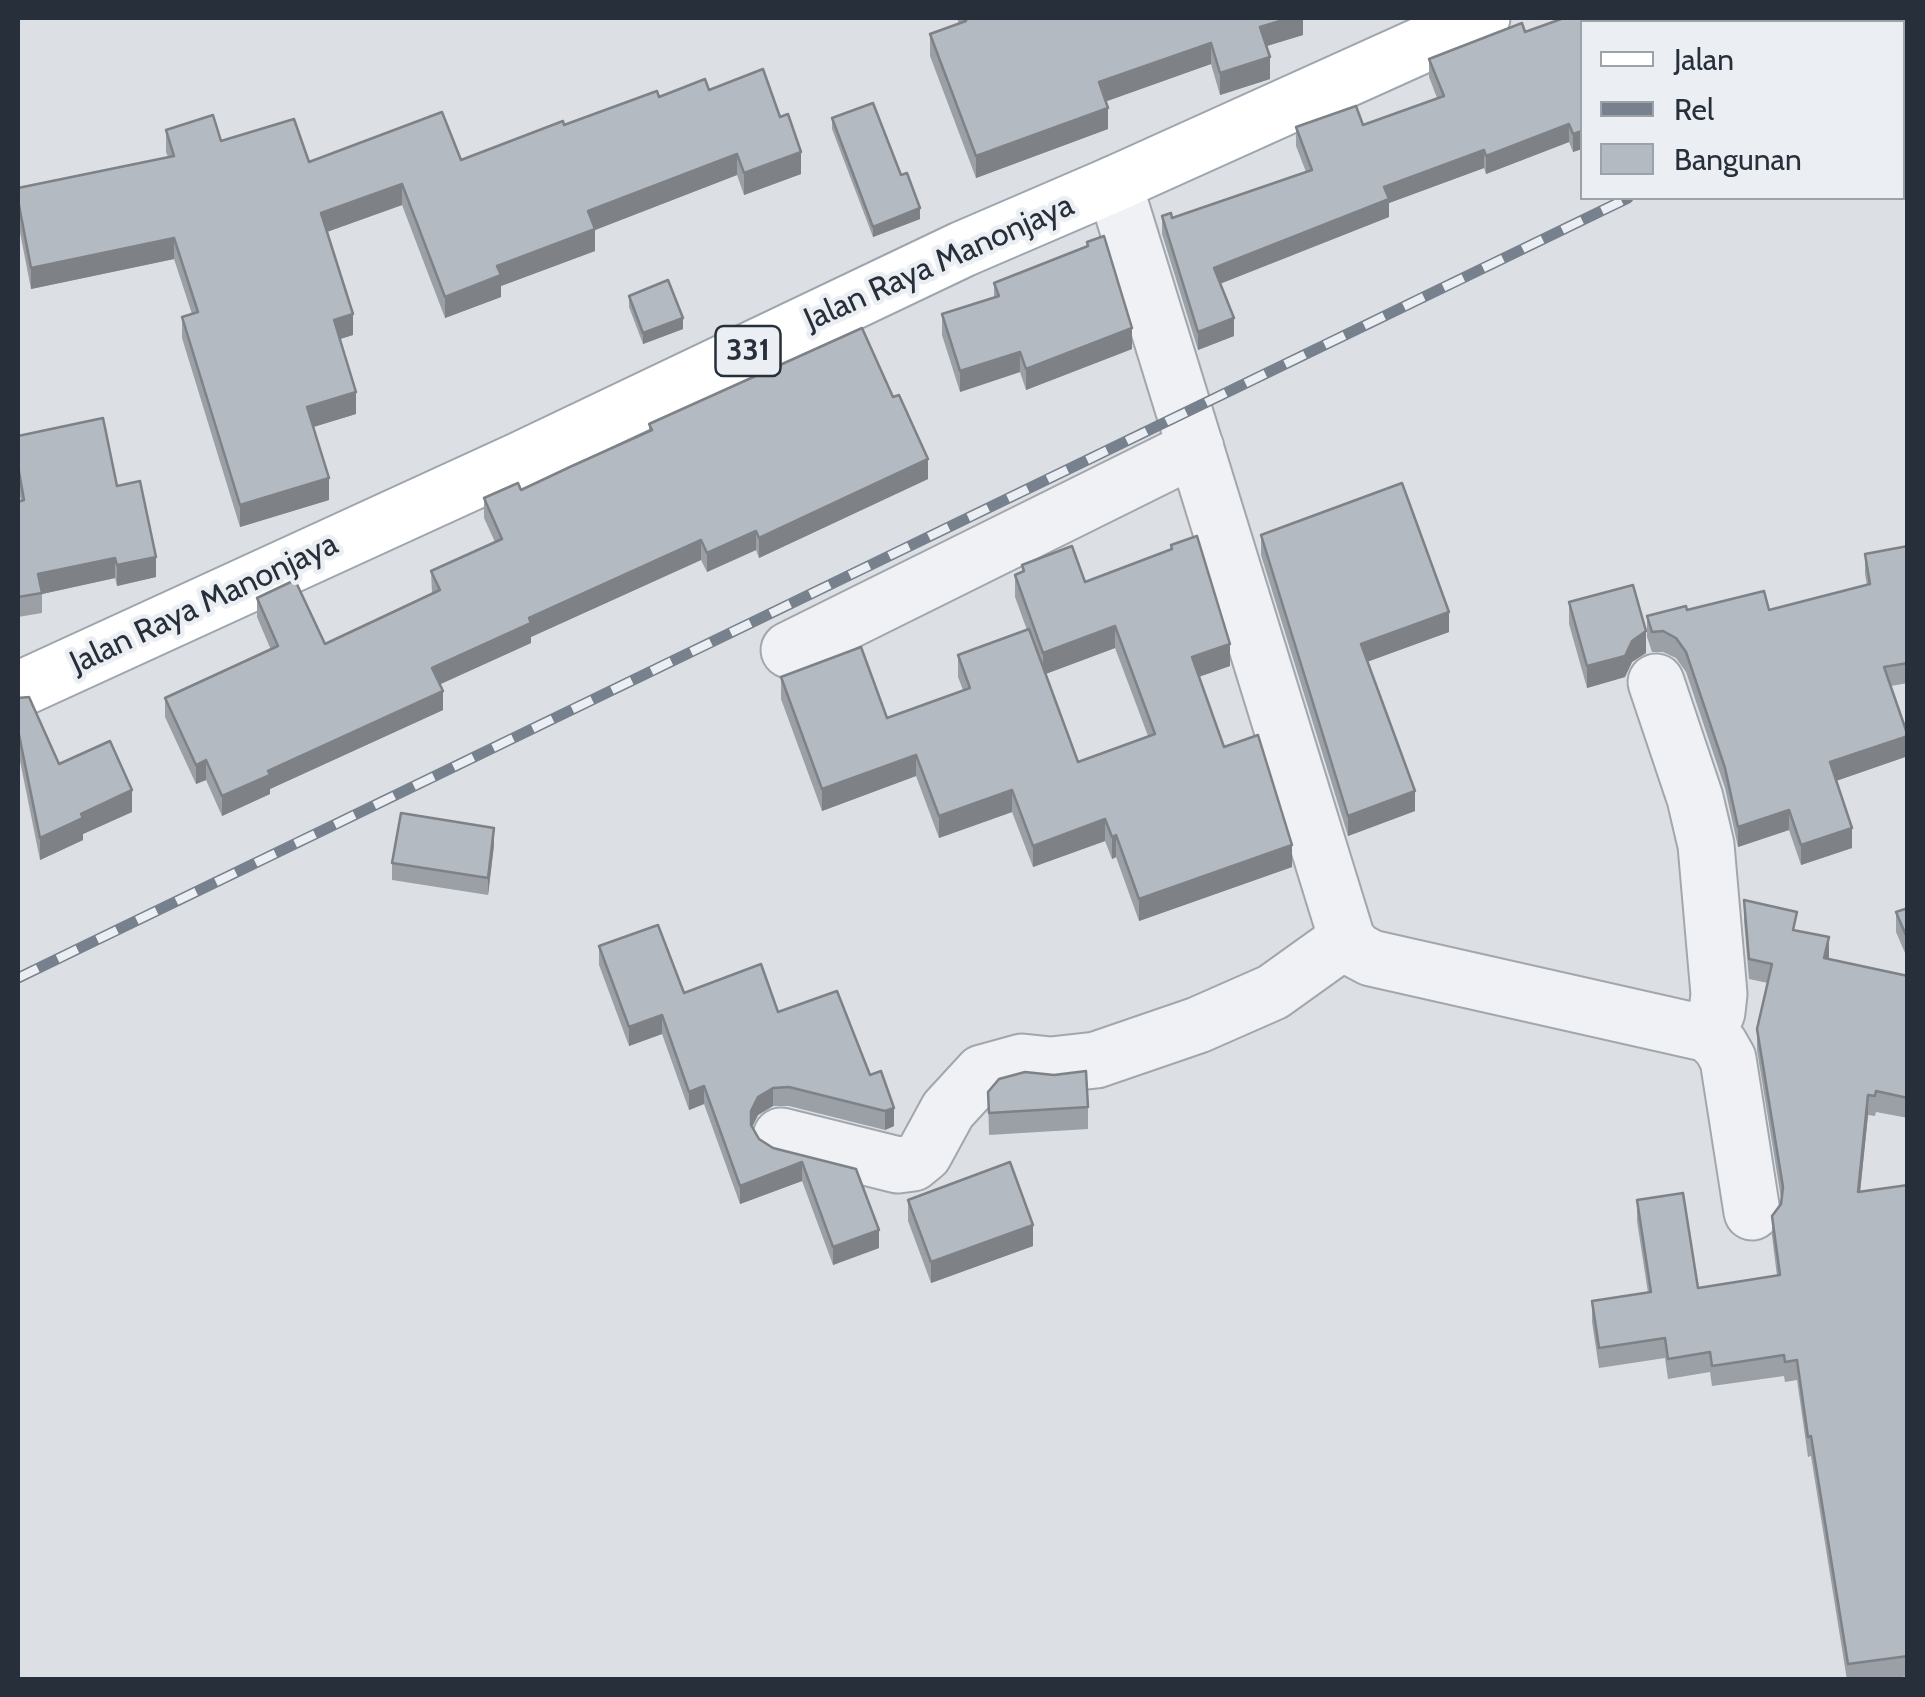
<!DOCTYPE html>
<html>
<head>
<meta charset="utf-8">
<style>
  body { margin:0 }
  #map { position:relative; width:1925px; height:1697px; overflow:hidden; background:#dce0e5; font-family:Cabin,sans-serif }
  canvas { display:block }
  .frame { position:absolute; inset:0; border:20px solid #272f3a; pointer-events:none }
  .legend { position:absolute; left:1580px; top:20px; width:325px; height:180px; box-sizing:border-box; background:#ebeff3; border:2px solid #9da2a9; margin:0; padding:12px 18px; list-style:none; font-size:30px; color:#272f3a }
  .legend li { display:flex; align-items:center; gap:20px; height:50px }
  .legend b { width:50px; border:2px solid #9da2a9 }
</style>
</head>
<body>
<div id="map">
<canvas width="1925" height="1697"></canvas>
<div class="frame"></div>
<ul class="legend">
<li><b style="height:12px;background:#fff"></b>Jalan</li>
<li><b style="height:12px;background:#77818d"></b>Rel</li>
<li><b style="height:28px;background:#b4bac1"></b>Bangunan</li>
</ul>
</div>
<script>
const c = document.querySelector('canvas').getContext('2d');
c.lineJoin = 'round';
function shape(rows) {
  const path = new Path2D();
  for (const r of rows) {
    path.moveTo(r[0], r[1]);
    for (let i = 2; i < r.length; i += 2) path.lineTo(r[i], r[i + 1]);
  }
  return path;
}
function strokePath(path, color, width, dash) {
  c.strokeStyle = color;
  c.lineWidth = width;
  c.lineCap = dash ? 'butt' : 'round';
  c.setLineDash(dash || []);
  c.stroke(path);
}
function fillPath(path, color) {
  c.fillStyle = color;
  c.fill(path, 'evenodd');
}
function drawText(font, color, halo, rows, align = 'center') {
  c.font = font + ' Cabin,sans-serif';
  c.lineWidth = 9;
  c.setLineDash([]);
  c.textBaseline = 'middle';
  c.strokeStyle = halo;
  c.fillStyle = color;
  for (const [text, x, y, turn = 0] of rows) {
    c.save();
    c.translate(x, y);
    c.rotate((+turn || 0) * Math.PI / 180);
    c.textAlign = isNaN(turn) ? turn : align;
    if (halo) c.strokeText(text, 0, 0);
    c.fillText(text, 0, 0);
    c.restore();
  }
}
const minor = shape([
  [1114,184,1347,939,1356,950,1371,958,1708,1034,1720,1045,1728,1059,1752,1212],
  [789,650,1196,448],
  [1656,682,1695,798,1706,845,1719,994,1717,1012,1708,1034],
  [781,1136,898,1165,913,1163,924,1154,948,1110,982,1073,1022,1062,1051,1065,1096,1060,1198,1025,1273,992,1347,939]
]);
const primary = shape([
  [18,690,520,460,963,249,1114,184,1482,18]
]);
strokePath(minor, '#a2a7ae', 59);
strokePath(primary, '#9da6af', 59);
strokePath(minor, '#eff1f4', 55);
strokePath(primary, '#fff', 55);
const rail = shape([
  [1902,64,1908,62],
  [18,978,1628,198]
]);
strokePath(rail, '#77818d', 11);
strokePath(rail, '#ebeff3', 8, [22]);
fillPath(shape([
  [957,18,1303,18,1303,35,1267,46,1270,79,1220,95,1211,64,1106,101,1108,129,976,178,930,56,930,34,959,24],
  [1883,18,1869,22,1582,22,1582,149,1573,152,1569,142,1486,174,1484,168,1389,203,1389,217,1220,284,1234,336,1198,350,1162,234,1162,216,1172,218,1306,172,1296,146,1296,127,1363,125,1437,98,1429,77,1429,59,1525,32,1588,21],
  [709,90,801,174,744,195,737,175,595,230,595,251,501,286,501,297,445,318,402,205,327,232,353,335,340,339,356,414,313,427,329,500,240,527,182,338,182,317,192,314,174,259,31,289,18,222,18,188,168,157,166,152,166,130,221,141,309,162,461,160,564,125,659,97],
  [832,118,901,175,920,219,873,237,832,129],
  [1087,242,1132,349,1026,390,1020,372,960,392,942,335,942,314,994,297,994,283,1087,247],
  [629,296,683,329,643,344,629,307],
  [649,424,928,479,759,558,756,550,707,572,701,560,531,637,531,643,440,684,443,710,270,789,270,794,222,816,206,780,196,784,165,717,165,698,271,650,257,617,257,598,325,644,432,593,431,571,495,542,484,518,484,498,521,490,649,431],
  [18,436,117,486,156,577,117,586,115,578,42,594,42,613,18,617,18,502,21,501,18,486],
  [1261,535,1449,632,1367,662,1415,811,1348,836,1261,555],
  [1171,545,1230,666,1199,677,1224,747,1292,867,1139,921,1116,857,1112,859,1105,841,1033,867,1012,812,939,838,916,776,822,811,781,699,781,677,887,718,963,690,958,677,958,655,1027,630,1015,597,1015,575,1022,572,1022,565,1085,582,1171,550],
  [1115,648,1148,736,1078,762,1045,674],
  [1908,546,1908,683,1891,686,1908,734,1908,756,1836,781,1852,848,1801,865,1789,830,1738,847,1725,788,1686,672,1676,658,1663,652,1652,652,1647,637,1647,616,1687,610,1769,610,1867,585,1865,574,1865,554],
  [1569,602,1646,653,1632,662,1625,677,1587,688,1569,624],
  [18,698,59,764,132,812,83,834,83,840,40,860,18,751],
  [494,845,488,895,392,880,392,863],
  [1744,900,1797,931,1828,959,1908,976,1908,1118,1876,1112,1875,1116,1868,1115,1860,1192,1908,1185,1908,1676,1882,1680,1847,1680,1811,1456,1808,1457,1797,1380,1785,1382,1784,1376,1712,1386,1710,1372,1668,1379,1665,1358,1599,1368,1592,1322,1592,1301,1648,1293,1637,1221,1637,1200,1698,1288,1777,1276,1772,1236,1772,1216,1781,1204,1781,1198,1757,1050,1757,1029,1768,983,1749,979,1744,921],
  [1908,908,1908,960,1896,932,1896,912],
  [599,946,684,993,778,1012,870,1075,894,1126,885,1130,789,1106,773,1106,758,1115,752,1127,759,1139,773,1148,856,1169,879,1248,833,1265,802,1181,740,1204,704,1104,689,1110,662,1034,629,1046,599,965],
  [988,1092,1088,1107,1088,1129,989,1135],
  [908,1200,1033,1246,931,1283,908,1221]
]), '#9ba0a6');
fillPath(shape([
  [1290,18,1303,18,1303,35,1260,48,1260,27],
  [1834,18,1883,18,1869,22,1820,22],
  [1211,43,1211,64,1099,104,1099,82],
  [1270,57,1270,79,1220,95,1220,73],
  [1108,108,1108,129,976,178,976,156],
  [1569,124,1569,142,1486,174,1486,156],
  [1582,131,1582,149,1573,152,1573,134],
  [1484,150,1484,168,1389,203,1389,217,1214,286,1214,268,1384,187],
  [801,152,801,174,744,195,744,173],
  [737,154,737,175,595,230,595,251,501,286,501,297,445,318,445,297,588,211],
  [402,184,402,205,321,234,321,213],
  [920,208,920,219,873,237,873,227],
  [174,238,174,259,31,289,31,268],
  [353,314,353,335,334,341,334,320],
  [683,318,683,329,643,344,643,333],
  [1234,318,1234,336,1198,350,1198,332],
  [1132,328,1132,349,1026,390,1026,369],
  [1020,352,1020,372,960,392,960,371],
  [356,392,356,414,307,429,307,407],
  [928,459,928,479,759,558,759,538],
  [329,478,329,500,240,527,240,505],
  [756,531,756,550,707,572,707,553],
  [701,540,701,560,531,637,531,643,432,688,432,668,529,618],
  [156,557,156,577,117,586,117,565],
  [115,558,115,578,42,594,38,574],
  [1449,612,1449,632,1361,664,1361,644],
  [1115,626,1115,648,1043,675,1043,653],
  [1646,631,1646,653,1632,662,1625,677,1587,688,1587,666],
  [1230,644,1230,666,1192,679,1192,657],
  [443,691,443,710,270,789,270,794,222,816,222,796,268,771],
  [1908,736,1908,756,1830,783,1830,762],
  [916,755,916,776,822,811,822,789],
  [206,760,206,780,196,784,196,765],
  [132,790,132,812,83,834,83,840,40,860,40,838,81,814],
  [1012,790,1012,812,939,838,939,816],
  [1415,791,1415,811,1348,836,1348,816],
  [1789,810,1789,830,1738,847,1738,827],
  [1105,819,1105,841,1033,867,1033,846],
  [494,828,494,845,488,895,488,878],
  [1852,828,1852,848,1801,865,1801,845],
  [1116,835,1116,857,1112,859,1112,837],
  [1292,845,1292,867,1139,921,1139,899],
  [1829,937,1829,957,1824,978,1824,958],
  [662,1015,662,1034,629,1046,629,1027],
  [704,1086,704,1104,689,1110,689,1092],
  [773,1088,773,1106,758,1115,751,1129,751,1111,758,1097],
  [1868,1095,1868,1115,1858,1212,1858,1192],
  [894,1108,894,1126,885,1130,885,1111],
  [802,1162,802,1181,740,1204,740,1186],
  [1033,1225,1033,1246,931,1283,931,1262],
  [879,1230,879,1248,833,1265,833,1247]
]), '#7e8287');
const building = shape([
  [965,18,1290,18,1260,27,1270,57,1220,73,1211,43,1099,82,1108,108,976,156,930,34,966,21,965,18],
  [1564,18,1587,18,1588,21,1597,18,1834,18,1820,22,1582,22,1582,131,1573,134,1569,124,1486,156,1484,150,1384,187,1389,199,1214,268,1234,318,1198,332,1162,216,1171,213,1172,218,1312,170,1296,127,1356,106,1363,125,1444,96,1429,59,1522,23,1525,32,1564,18],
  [763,69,780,117,788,114,801,152,744,173,737,154,588,211,595,229,497,266,501,275,445,297,402,184,321,213,353,314,334,320,356,392,307,407,329,478,240,505,182,317,198,312,174,238,31,268,18,200,18,188,174,156,166,130,213,115,221,141,294,119,309,162,442,112,461,160,563,121,564,125,657,91,659,97,705,79,709,90,763,69],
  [873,103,901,175,907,173,920,208,873,227,832,118,873,103],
  [1104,236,1132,328,1026,369,1020,352,960,371,942,314,999,296,994,283,1088,246,1087,242,1104,236],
  [668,280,683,318,643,333,629,296,668,280],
  [862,328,893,397,899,395,928,459,759,538,756,531,707,553,701,540,529,618,531,623,432,668,443,691,268,771,270,775,222,796,206,760,196,765,165,698,278,646,257,598,295,580,325,644,440,590,431,571,502,539,484,498,518,483,521,490,572,466,652,430,649,424,862,328],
  [103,418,117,486,140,481,156,557,117,565,115,558,38,574,42,593,18,597,18,502,24,500,18,466,18,436,103,418],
  [1402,483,1449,612,1361,644,1415,791,1348,816,1261,535,1402,483],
  [1197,536,1230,644,1192,657,1224,747,1258,735,1292,845,1139,899,1116,835,1112,837,1105,819,1033,846,1012,790,939,816,916,755,822,789,781,677,861,647,887,718,970,688,958,655,1029,629,1078,762,1155,734,1115,626,1043,653,1015,575,1024,571,1022,565,1072,546,1085,582,1172,549,1171,545,1197,536],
  [1908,546,1908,663,1884,667,1908,736,1830,762,1852,828,1801,845,1789,810,1738,827,1725,768,1686,652,1676,638,1663,631,1652,632,1647,616,1686,606,1687,610,1764,591,1769,610,1870,584,1865,554,1908,546],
  [1633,585,1646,631,1632,641,1625,656,1587,666,1569,602,1633,585],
  [29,697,59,764,110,741,132,790,81,814,83,818,40,838,18,730,18,698,29,697],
  [401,813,494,828,488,878,392,863,401,813],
  [1744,900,1797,912,1793,930,1829,937,1824,958,1908,976,1908,1098,1876,1091,1875,1096,1868,1095,1858,1192,1908,1185,1908,1656,1848,1664,1811,1436,1808,1437,1797,1360,1785,1362,1784,1355,1712,1366,1710,1352,1668,1359,1665,1338,1599,1348,1592,1301,1651,1292,1637,1200,1683,1193,1698,1288,1780,1275,1772,1216,1781,1204,1783,1187,1757,1029,1772,964,1749,959,1744,900],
  [1908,908,1908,940,1896,912,1908,908],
  [658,925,684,993,761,964,778,1012,837,991,870,1075,881,1071,894,1108,885,1111,789,1087,773,1088,758,1097,751,1111,751,1125,759,1139,773,1148,856,1169,879,1230,833,1247,802,1162,740,1186,704,1086,689,1092,662,1015,629,1027,599,946,658,925],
  [1086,1071,1088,1107,989,1113,988,1092,999,1079,1025,1072,1054,1075,1086,1071],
  [1010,1162,1033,1225,931,1262,908,1200,1010,1162]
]);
fillPath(building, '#b4bac1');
strokePath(building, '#7e8287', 2.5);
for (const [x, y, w] of [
  [748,351,65]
]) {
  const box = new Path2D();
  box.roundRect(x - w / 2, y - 25, w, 50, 8);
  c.fillStyle = '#ebeff3';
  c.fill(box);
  strokePath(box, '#272f3a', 2.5);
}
drawText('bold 30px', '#272f3a', null, [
  ["331",748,351]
]);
drawText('32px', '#272f3a', '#ebeff3', [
  ["Jalan Raya Manonjaya",939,263,-24],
  ["Jalan Raya Manonjaya",204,604,-25]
]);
</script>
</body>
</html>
